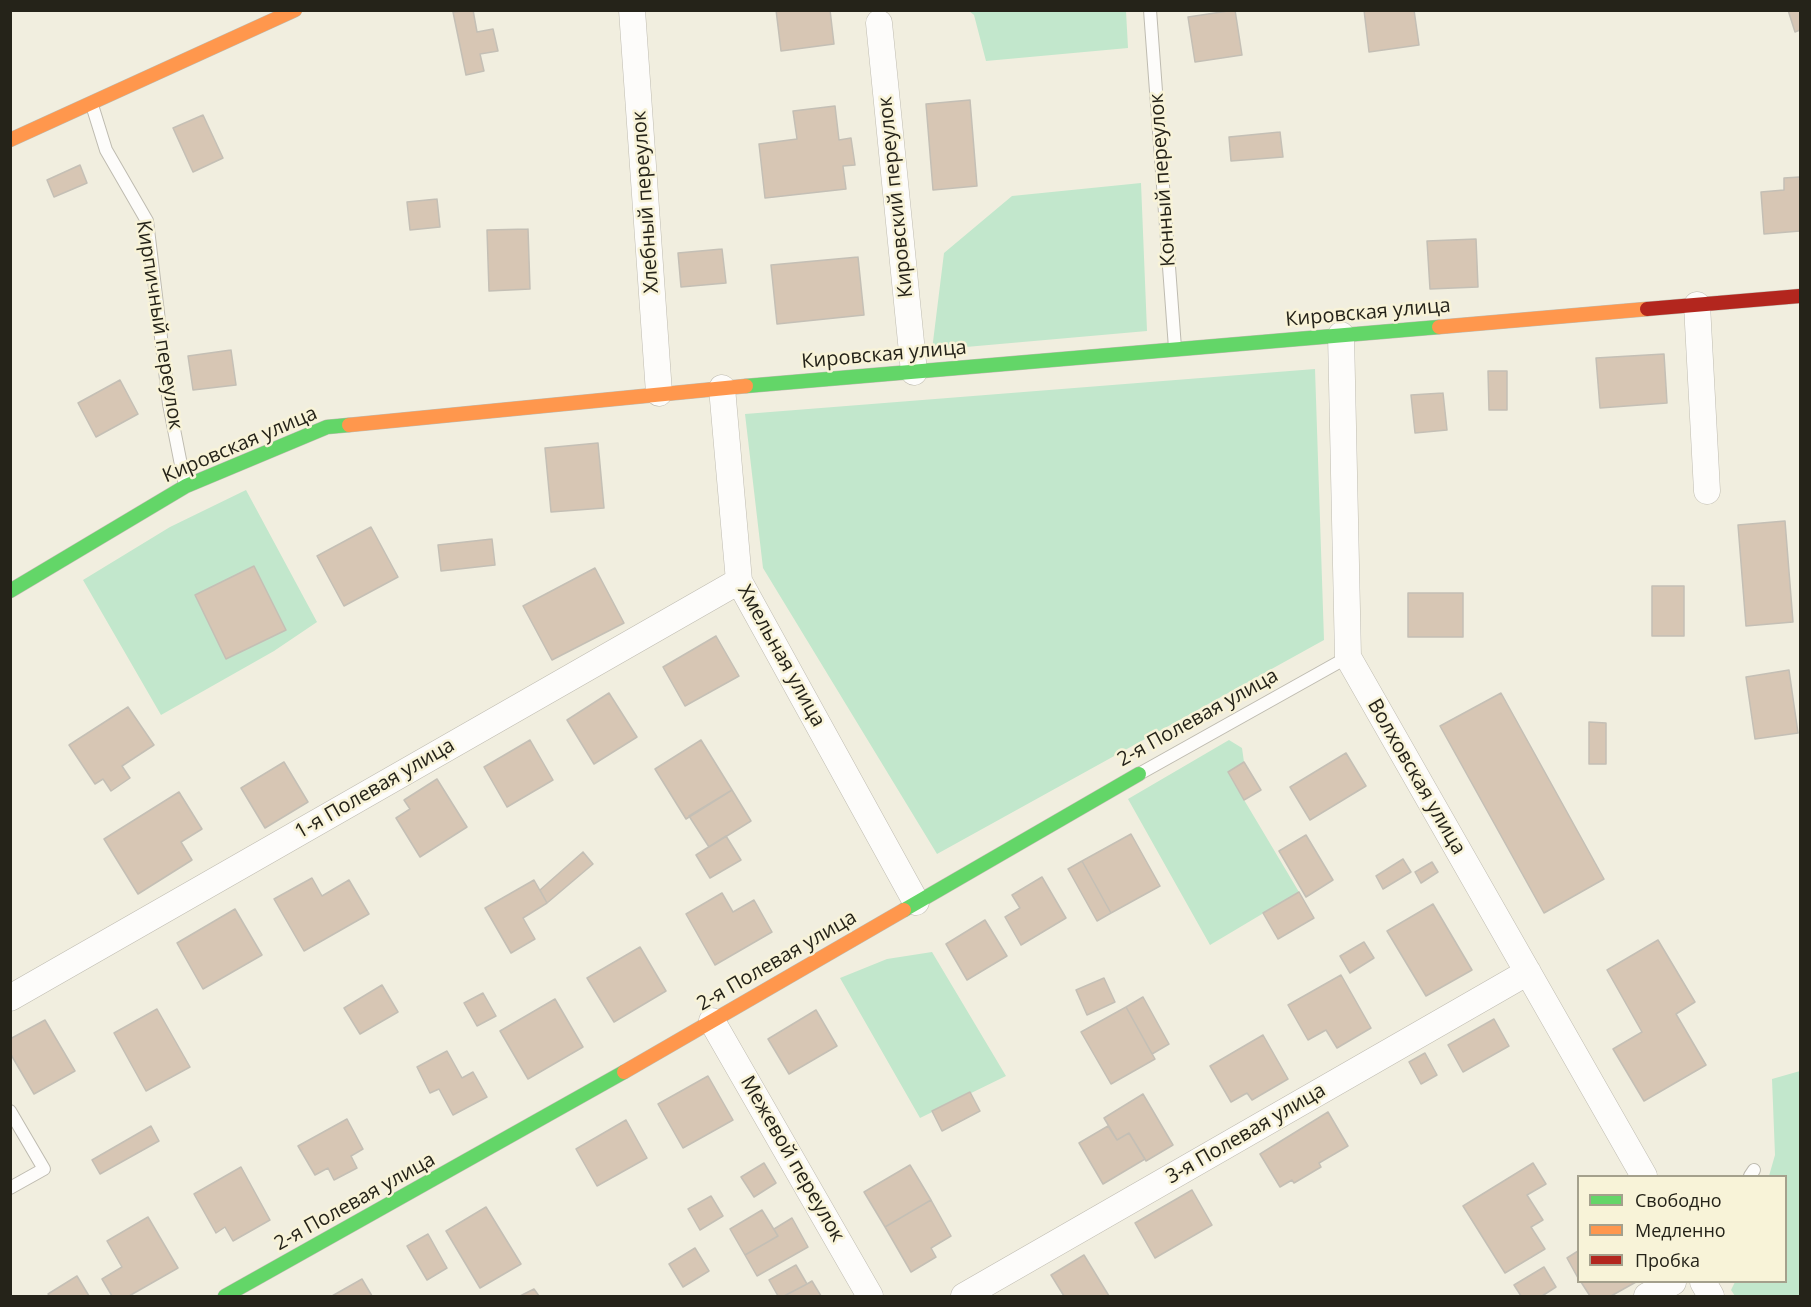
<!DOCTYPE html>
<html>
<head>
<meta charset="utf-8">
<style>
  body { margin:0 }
  #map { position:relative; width:1811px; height:1307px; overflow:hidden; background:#f1eedf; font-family:"Open Sans",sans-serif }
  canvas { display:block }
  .frame { position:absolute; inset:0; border:12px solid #252319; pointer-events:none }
  .legend { position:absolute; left:1577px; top:1175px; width:210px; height:108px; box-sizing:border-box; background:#f8f3d8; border:2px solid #a4a08c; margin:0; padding:8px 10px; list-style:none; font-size:18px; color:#252319 }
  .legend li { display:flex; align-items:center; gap:12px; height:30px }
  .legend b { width:30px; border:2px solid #a4a08c }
</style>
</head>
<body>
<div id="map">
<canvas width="1811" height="1307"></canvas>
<div class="frame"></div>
<ul class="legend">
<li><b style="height:8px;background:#63d668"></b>Свободно</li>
<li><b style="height:8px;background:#ff974d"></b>Медленно</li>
<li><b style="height:8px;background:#b3261e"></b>Пробка</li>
</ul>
</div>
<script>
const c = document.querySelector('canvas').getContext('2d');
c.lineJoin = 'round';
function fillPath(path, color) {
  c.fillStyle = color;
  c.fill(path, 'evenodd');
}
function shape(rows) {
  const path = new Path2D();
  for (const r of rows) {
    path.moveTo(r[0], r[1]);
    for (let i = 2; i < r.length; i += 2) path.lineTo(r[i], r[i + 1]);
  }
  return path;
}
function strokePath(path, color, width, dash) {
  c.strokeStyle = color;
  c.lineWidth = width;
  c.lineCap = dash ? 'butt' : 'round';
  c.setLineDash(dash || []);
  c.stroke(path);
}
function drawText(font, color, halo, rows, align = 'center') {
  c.font = font + ' "Open Sans",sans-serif';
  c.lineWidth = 5;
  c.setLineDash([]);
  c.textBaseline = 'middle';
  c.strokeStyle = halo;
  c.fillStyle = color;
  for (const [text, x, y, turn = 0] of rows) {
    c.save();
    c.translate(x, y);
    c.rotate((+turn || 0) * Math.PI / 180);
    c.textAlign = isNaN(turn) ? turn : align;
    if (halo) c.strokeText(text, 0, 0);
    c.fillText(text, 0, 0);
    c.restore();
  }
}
fillPath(shape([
  [969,11,1126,11,1128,48,986,61,974,15],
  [1141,183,1147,331,932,350,944,253,1012,196],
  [1315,369,1324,640,937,854,763,568,745,414],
  [246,490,317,622,274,651,161,715,83,580,170,527],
  [1229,740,1242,748,1244,762,1228,773,1299,892,1210,945,1128,799],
  [932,952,1006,1076,920,1118,840,978,887,959],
  [1800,1071,1800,1296,1735,1296,1731,1290,1735,1282,1786,1282,1786,1176,1769,1176,1775,1155,1772,1079]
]), '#c2e7cc');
const building = shape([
  [473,10,477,32,493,29,498,51,480,54,484,71,466,75,453,12,473,10],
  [776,10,830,10,834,44,781,51,776,10],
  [1235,10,1242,55,1195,62,1188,17,1235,10],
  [1364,10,1414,10,1419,45,1369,52,1364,10],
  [1788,10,1800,10,1800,30,1795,32,1788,10],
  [970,100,977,186,933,190,926,104,970,100],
  [835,106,839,140,851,138,855,165,843,166,846,189,765,198,759,144,797,139,793,111,835,106],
  [203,115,223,158,193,172,173,128,203,115],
  [1280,132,1283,157,1231,161,1229,137,1280,132],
  [80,165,87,183,54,197,47,180,80,165],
  [1800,177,1800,231,1764,234,1761,192,1784,190,1784,178,1800,177],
  [437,199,440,227,410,230,407,202,437,199],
  [528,229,530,289,489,291,487,230,528,229],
  [1476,239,1478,287,1430,289,1427,241,1476,239],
  [722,249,726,283,681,287,678,253,722,249],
  [858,257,864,315,777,324,771,265,858,257],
  [231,350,236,385,193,390,188,356,231,350],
  [1664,354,1667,403,1600,408,1596,358,1664,354],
  [1488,371,1507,371,1507,410,1489,410,1488,371],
  [120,380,138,414,96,437,78,403,120,380],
  [1443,393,1447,430,1415,433,1411,395,1443,393],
  [598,443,604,508,551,512,545,448,598,443],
  [1785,521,1793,622,1746,626,1738,525,1785,521],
  [371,527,398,577,344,606,317,556,371,527],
  [492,539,495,565,441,571,438,545,492,539],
  [254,566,286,630,226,659,195,595,254,566],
  [595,568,624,623,552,660,523,606,595,568],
  [1652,586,1684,586,1684,636,1652,636,1652,586],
  [1408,593,1463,593,1463,637,1408,637,1408,593],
  [716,636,739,676,685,706,663,667,716,636],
  [1789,670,1798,733,1755,739,1746,677,1789,670],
  [609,693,637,737,594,764,567,720,609,693],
  [1501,693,1604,879,1544,913,1440,726,1501,693],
  [128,707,154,745,122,766,130,778,111,791,103,779,95,784,69,745,128,707],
  [1589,722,1606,723,1606,764,1589,764,1589,722],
  [530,740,553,780,507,807,484,767,530,740],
  [701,740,732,790,686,819,655,769,701,740],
  [1346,753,1366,786,1310,820,1290,787,1346,753],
  [284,762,308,802,265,828,241,788,284,762],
  [1244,762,1261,790,1244,800,1228,772,1244,762],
  [437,779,467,827,420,857,396,818,410,809,404,800,437,779],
  [732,790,751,821,709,847,689,816,732,790],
  [179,792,202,829,181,842,192,860,138,894,104,839,179,792],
  [1131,834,1160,886,1111,913,1082,861,1131,834],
  [1306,835,1333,880,1306,897,1279,851,1306,835],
  [726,836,741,860,710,878,696,855,726,836],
  [583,852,593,864,547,903,540,890,583,852],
  [1403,859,1411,872,1383,889,1376,876,1403,859],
  [1082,861,1111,913,1097,921,1068,869,1082,861],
  [1432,862,1438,872,1421,883,1415,872,1432,862],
  [1042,877,1066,918,1021,945,1005,917,1020,908,1012,895,1042,877],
  [312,878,322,896,349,880,369,914,304,951,274,899,312,878],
  [534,880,547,903,523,918,535,939,511,953,485,908,534,880],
  [1299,892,1314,918,1278,939,1263,913,1299,892],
  [722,893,733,912,754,900,772,932,715,965,686,914,722,893],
  [1433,904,1472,970,1426,996,1387,931,1433,904],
  [235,909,262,955,203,989,177,943,235,909],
  [985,920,1007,956,967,980,946,944,985,920],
  [1658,940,1695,1002,1676,1014,1706,1065,1644,1101,1613,1049,1642,1032,1607,970,1658,940],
  [1364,942,1374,958,1350,973,1340,956,1364,942],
  [640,947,666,991,614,1022,587,978,640,947],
  [1341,975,1371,1028,1337,1048,1326,1030,1308,1040,1288,1005,1341,975],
  [1104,978,1115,1002,1087,1015,1076,990,1104,978],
  [382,985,398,1012,360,1034,344,1008,382,985],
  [483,993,496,1016,477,1026,464,1003,483,993],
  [1143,997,1169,1044,1152,1054,1126,1007,1143,997],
  [555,999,583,1047,528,1079,500,1031,555,999],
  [1126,1007,1155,1059,1111,1084,1081,1032,1126,1007],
  [157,1009,190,1067,146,1091,114,1033,157,1009],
  [816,1010,837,1046,789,1074,768,1039,816,1010],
  [1494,1019,1509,1046,1463,1072,1448,1045,1494,1019],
  [45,1020,75,1071,34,1094,10,1053,10,1039,45,1020],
  [1263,1035,1288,1079,1252,1100,1247,1093,1231,1102,1210,1066,1263,1035],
  [447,1051,462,1078,473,1072,487,1097,453,1115,439,1089,430,1093,417,1067,447,1051],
  [1425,1053,1437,1075,1421,1084,1409,1062,1425,1053],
  [708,1076,733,1120,683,1148,658,1104,708,1076],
  [970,1092,980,1111,942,1131,932,1111,970,1092],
  [1143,1094,1173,1145,1146,1161,1129,1133,1117,1140,1104,1118,1143,1094],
  [1328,1112,1348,1146,1319,1163,1321,1167,1294,1183,1292,1180,1280,1187,1260,1154,1328,1112],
  [347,1119,363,1149,351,1156,357,1168,334,1180,328,1168,315,1175,298,1146,347,1119],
  [626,1120,647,1158,597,1186,576,1149,626,1120],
  [151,1126,159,1141,100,1174,92,1160,151,1126],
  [1108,1126,1117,1140,1129,1133,1145,1159,1103,1184,1079,1143,1108,1126],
  [764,1163,776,1183,754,1197,741,1177,764,1163],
  [1533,1163,1546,1184,1527,1195,1543,1220,1531,1227,1545,1249,1505,1273,1463,1206,1533,1163],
  [910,1165,931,1200,885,1227,864,1192,910,1165],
  [241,1167,270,1220,233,1241,225,1227,216,1233,194,1194,241,1167],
  [1192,1190,1212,1225,1155,1258,1135,1223,1192,1190],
  [711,1196,723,1216,700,1230,688,1209,711,1196],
  [931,1200,951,1236,931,1248,936,1257,911,1272,885,1227,931,1200],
  [486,1207,521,1264,480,1288,446,1231,486,1207],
  [762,1210,778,1236,745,1255,730,1229,762,1210],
  [148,1217,178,1268,129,1296,112,1296,102,1279,122,1267,107,1241,148,1217],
  [792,1218,808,1247,757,1276,745,1255,778,1236,774,1229,792,1218],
  [428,1234,447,1268,427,1280,407,1246,428,1234],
  [695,1248,709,1271,683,1287,669,1264,695,1248],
  [1578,1251,1578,1278,1567,1258,1578,1251],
  [1084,1255,1109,1296,1064,1296,1051,1275,1084,1255],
  [796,1265,807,1284,784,1296,778,1296,769,1280,796,1265],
  [1544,1267,1556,1287,1542,1296,1521,1296,1514,1285,1544,1267],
  [77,1276,89,1296,50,1296,48,1294,77,1276],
  [362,1279,372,1296,332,1296,362,1279],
  [812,1281,821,1296,784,1296,807,1284,812,1281],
  [1581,1282,1636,1282,1611,1296,1590,1296,1581,1282],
  [534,1289,539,1296,520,1296,534,1289]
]);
fillPath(building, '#d7c6b4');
strokePath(building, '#c4bfb5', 1.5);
const lane = shape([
  [1150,10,1175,348],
  [92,105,106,150,147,221,169,404,185,485],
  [1139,774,1348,657],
  [10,1111,44,1169,10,1188],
  [1750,1176,1754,1170]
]);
const street = shape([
  [632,10,659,393],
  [879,23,914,372],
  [1697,305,1707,491],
  [1341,335,1348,657,1644,1176],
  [722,388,739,581,916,902],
  [10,998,739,581],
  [712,1021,870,1296],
  [1703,1282,1711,1296],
  [964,1296,1528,972],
  [1647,1296,1673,1282]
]);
const fast = shape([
  [746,386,1439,327],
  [10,591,186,486,327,427,349,425],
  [904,910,1139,774],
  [225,1296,624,1072]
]);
const slow = shape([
  [10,140,295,10],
  [1439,327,1647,309],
  [349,425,746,386],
  [624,1072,904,910]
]);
const jam = shape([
  [1647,309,1800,296]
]);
strokePath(lane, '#bebbb0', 14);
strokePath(street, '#bebbb0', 27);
strokePath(fast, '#bebbb0', 15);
strokePath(slow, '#bebbb0', 15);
strokePath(jam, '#bebbb0', 15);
strokePath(lane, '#fdfcfa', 12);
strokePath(street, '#fdfcfa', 26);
strokePath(fast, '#63d668', 14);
strokePath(slow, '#ff974d', 14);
strokePath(jam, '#b3261e', 14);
drawText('20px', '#252319', '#f8f3d8', [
  ["Конный переулок",1163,180,-94],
  ["Кировский переулок",896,197,-96],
  ["Хлебный переулок",646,202,-94],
  ["Кировская улица",1368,313,-5],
  ["Кирпичный переулок",159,325,81],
  ["Кировская улица",884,355,-5],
  ["Кировская улица",240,445,-23],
  ["Хмельная улица",781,656,61],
  ["2-я Полевая улица",1198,718,-29],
  ["Волховская улица",1416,777,60],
  ["1-я Полевая улица",375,789,-30],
  ["2-я Полевая улица",777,961,-30],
  ["3-я Полевая улица",1246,1134,-30],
  ["Межевой переулок",792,1159,60],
  ["2-я Полевая улица",355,1202,-29]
]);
</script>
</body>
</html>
